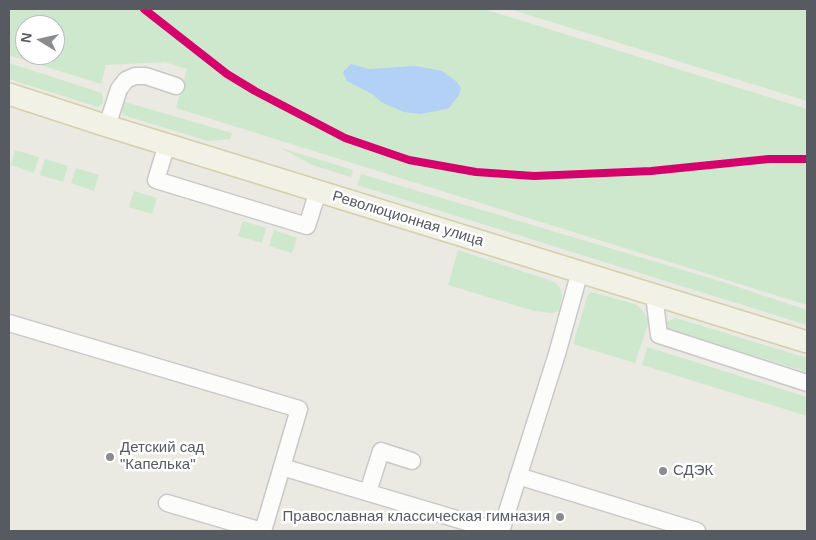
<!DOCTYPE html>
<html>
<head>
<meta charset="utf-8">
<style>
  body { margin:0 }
  #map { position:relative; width:816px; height:540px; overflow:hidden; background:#eae9e2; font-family:Arial,sans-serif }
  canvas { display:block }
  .frame { position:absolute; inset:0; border:10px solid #575a61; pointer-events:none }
  .north { position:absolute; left:15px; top:15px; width:50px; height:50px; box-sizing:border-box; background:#fff; border:1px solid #bcbdc0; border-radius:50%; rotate:279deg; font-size:14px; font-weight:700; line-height:20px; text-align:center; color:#575a61 }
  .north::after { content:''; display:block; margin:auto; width:18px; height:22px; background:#8a8c8e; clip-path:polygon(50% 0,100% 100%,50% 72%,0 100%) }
</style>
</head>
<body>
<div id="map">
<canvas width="816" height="540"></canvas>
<div class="frame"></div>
<div class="north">N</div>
</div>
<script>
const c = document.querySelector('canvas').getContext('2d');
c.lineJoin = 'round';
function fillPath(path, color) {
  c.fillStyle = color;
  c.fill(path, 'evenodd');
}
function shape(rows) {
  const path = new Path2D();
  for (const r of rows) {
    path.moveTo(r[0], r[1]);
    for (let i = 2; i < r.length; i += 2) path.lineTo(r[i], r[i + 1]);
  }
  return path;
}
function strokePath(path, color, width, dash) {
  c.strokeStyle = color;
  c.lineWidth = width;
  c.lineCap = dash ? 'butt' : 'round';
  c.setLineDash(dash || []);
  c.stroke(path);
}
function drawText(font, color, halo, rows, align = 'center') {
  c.font = font + ' Arial,sans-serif';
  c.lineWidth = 5;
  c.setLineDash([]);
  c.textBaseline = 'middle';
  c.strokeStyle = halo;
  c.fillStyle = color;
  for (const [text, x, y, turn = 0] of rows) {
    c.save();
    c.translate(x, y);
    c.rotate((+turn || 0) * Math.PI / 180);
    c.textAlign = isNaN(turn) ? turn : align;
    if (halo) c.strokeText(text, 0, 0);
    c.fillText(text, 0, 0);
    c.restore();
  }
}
fillPath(shape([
  [9,9,484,9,807,109,807,305,176,108,187,69,165,62,106,65,101,84,9,55],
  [25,25,55,25,55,55,25,55],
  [510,9,807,9,807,101,516,11],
  [9,63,102,93,103,103,98,107,9,79],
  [125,102,232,133,230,139,208,141,126,116,120,111,121,103],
  [281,148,353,170,351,177,312,165],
  [15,150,39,157,34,173,11,165],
  [45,159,68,166,63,182,40,175],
  [76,168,99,175,94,191,71,183],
  [361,174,720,281,807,310,807,325,357,185],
  [134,191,157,198,152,214,129,207],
  [243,221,266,228,262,243,238,236],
  [274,230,297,238,292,253,269,246],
  [458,250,555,282,560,288,562,296,559,311,552,313,534,311,448,285],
  [592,292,637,305,642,310,649,321,635,363,573,344,588,294],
  [676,318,807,358,807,372,672,330,668,328,666,322],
  [647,347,807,397,807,416,642,365]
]), '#cee8ce');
fillPath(shape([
  [351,64,369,69,416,66,442,71,457,82,461,88,459,95,449,108,437,111,420,114,404,112,383,103,372,94,347,81,343,72]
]), '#b3d0f6');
const minor = shape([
  [107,126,119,89,126,80,135,76,146,76,176,86],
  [167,144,156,180,307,226,318,191],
  [654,295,659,335,807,383],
  [9,323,299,409,263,531],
  [282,467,497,531],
  [518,476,697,531],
  [368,492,381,451,412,461],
  [167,503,262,531],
  [501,531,557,354,580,271]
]);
const major = shape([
  [9,94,107,126,807,342]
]);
strokePath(minor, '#c8c8c7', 19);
strokePath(major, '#d4cfad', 24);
strokePath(minor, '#fcfcfb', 16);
strokePath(major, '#f2f1e5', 21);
strokePath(shape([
  [144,9,227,74,255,91,345,138,409,160,476,172,534,176,651,171,769,159,807,159]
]), '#d6006c', 8);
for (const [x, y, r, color] of [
  [110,457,5,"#8a8c8e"],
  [663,471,5,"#8a8c8e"],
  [560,517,5,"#8a8c8e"]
]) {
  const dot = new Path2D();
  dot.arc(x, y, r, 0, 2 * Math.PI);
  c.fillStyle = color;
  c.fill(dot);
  strokePath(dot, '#fff', 2);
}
drawText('15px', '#575a61', '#fff', [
  ["Революционная улица",408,219,17]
]);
drawText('15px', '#575a61', '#fff', [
  ["Детский сад",120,448],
  ["\"Капелька\"",120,465],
  ["СДЭК",673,471],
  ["Православная классическая гимназия",550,517,"right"]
], 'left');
</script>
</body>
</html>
